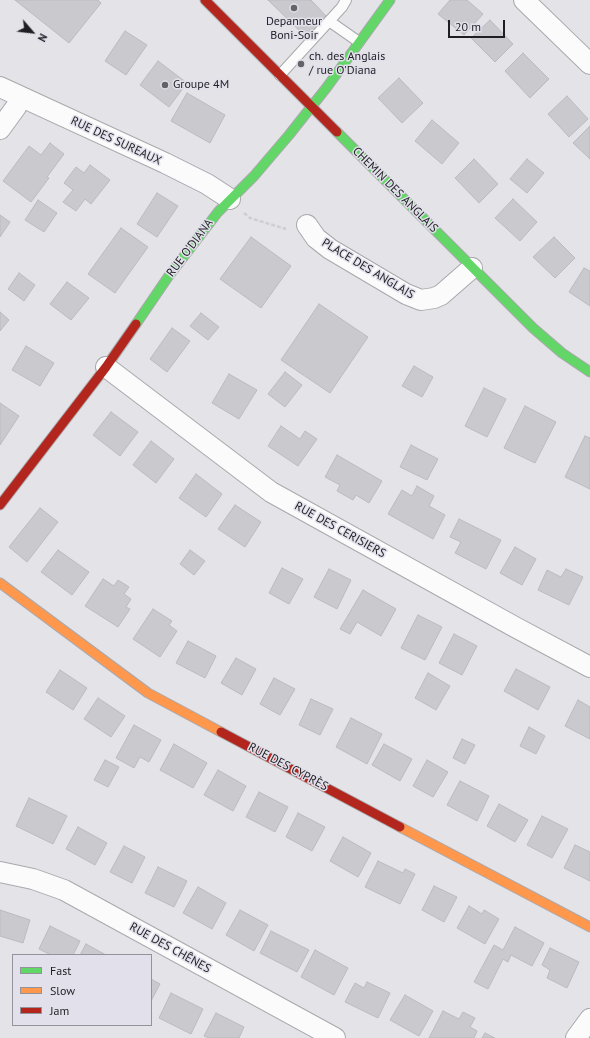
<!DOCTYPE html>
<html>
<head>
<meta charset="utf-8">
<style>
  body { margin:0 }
  #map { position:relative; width:590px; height:1038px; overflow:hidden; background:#e3e3e8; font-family:"PT Sans",sans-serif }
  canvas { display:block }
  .legend { position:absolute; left:12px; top:954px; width:140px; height:72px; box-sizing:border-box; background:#e2e0eb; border:1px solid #94939b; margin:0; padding:5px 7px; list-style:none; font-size:12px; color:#1f1f23 }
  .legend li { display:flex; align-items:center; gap:8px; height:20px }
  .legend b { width:20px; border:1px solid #94939b }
  .north { position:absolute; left:12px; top:12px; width:40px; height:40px; -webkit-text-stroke:3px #e2e0eb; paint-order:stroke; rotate:118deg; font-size:11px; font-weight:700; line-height:16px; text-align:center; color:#1f1f23 }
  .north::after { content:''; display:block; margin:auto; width:14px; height:18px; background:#1f1f23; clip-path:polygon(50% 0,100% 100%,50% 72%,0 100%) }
  .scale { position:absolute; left:448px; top:20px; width:57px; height:18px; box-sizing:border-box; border:2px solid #1f1f23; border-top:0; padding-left:5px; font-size:12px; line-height:14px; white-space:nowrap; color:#1f1f23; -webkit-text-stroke:3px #e2e0eb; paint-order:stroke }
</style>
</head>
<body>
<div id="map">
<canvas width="590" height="1038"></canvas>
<ul class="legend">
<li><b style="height:5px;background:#63d668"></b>Fast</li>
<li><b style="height:5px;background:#ff974d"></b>Slow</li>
<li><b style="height:5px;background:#b3261e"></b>Jam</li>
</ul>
<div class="north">N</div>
<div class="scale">20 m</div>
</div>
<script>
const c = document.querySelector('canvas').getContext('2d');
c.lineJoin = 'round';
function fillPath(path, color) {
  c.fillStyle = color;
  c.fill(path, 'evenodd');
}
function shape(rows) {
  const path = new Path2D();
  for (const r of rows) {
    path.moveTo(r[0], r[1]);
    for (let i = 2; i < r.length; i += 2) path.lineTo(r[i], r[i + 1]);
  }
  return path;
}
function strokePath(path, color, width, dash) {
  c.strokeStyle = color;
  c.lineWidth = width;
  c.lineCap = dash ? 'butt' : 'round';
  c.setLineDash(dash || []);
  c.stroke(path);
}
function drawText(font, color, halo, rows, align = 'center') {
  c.font = font + ' "PT Sans",sans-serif';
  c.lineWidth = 3;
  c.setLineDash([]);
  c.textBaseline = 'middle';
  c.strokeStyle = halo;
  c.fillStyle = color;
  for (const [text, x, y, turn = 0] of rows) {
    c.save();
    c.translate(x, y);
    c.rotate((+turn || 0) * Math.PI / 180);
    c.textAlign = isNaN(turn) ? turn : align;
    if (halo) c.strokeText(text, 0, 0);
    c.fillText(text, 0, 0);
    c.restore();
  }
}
const building = shape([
  [15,0,98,0,101,3,69,43,15,0],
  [268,0,311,0,328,18,308,39,268,0],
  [450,0,467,0,483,14,464,35,438,14,450,0],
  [490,20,513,44,495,62,471,38,490,20],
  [125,31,147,45,126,75,105,61,125,31],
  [523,53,549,79,530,98,505,71,523,53],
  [158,61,187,83,169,107,140,85,158,61],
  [399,78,423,103,402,123,378,98,399,78],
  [187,93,225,115,210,143,171,121,187,93],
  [567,96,588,119,569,137,548,114,567,96],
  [432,120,459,143,442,164,415,141,432,120],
  [590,126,590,159,573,143,590,126],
  [50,143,64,154,47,177,49,178,31,202,3,181,29,146,41,155,50,143],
  [474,159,498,184,479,203,455,178,474,159],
  [527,159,544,173,527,193,510,179,527,159],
  [90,165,110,180,91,204,85,199,76,211,63,202,73,190,64,183,76,167,84,173,90,165],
  [157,193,178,206,157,237,137,224,157,193],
  [513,199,537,222,520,241,495,218,513,199],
  [38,200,57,213,44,232,25,220,38,200],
  [0,215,10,222,0,237,0,215],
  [121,228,148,247,115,293,88,274,121,228],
  [251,237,291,266,261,308,220,279,251,237],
  [554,237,575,258,555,278,533,257,554,237],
  [584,268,590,271,590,306,569,292,584,268],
  [19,273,35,285,24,301,8,289,19,273],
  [67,282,89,298,71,320,50,304,67,282],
  [319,304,368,337,330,393,281,360,319,304],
  [0,312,9,320,0,331,0,312],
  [201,313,219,327,208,340,190,326,201,313],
  [172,328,190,341,167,372,150,359,172,328],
  [26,346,54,363,40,386,12,370,26,346],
  [414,366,433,377,422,397,402,386,414,366],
  [285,372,302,385,285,407,268,394,285,372],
  [229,374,257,390,239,419,212,403,229,374],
  [484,388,506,399,487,437,465,426,484,388],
  [0,403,19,416,0,445,0,403],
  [525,406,556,422,535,463,504,448,525,406],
  [111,412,138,432,120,456,93,435,111,412],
  [281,426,300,439,305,431,317,439,298,466,268,446,281,426],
  [585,436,590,438,590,489,565,477,585,436],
  [151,441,174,459,156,483,133,465,151,441],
  [411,445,438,459,427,480,400,467,411,445],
  [337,455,382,481,369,503,356,495,353,500,337,491,340,485,325,477,337,455],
  [196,474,222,494,206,517,179,498,196,474],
  [417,486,434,496,429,506,445,515,433,539,388,514,402,490,412,496,417,486],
  [235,505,261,522,245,547,218,529,235,505],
  [40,508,58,522,27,562,9,547,40,508],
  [459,519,501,540,486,569,455,553,461,542,450,537,459,519],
  [515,547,536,559,522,585,500,573,515,547],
  [58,550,89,572,72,595,41,572,58,550],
  [190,550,205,561,194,575,180,564,190,550],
  [282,568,303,579,289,604,269,593,282,568],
  [329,569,351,580,337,609,314,597,329,569],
  [566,569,583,577,569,605,538,590,547,570,561,577,566,569],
  [103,579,114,586,118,580,129,587,124,594,131,599,126,607,130,609,118,627,85,606,103,579],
  [363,590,396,609,381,636,357,622,350,634,340,629,363,590],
  [153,609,172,621,169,625,177,631,160,657,133,639,153,609],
  [418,615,442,627,425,660,401,648,418,615],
  [454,634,477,646,462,675,439,663,454,634],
  [188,641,216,656,205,678,176,663,188,641],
  [236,658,256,669,242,695,221,683,236,658],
  [516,669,550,687,538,710,504,691,516,669],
  [60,670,87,688,73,710,46,692,60,670],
  [428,673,450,686,436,710,415,698,428,673],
  [274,678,295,689,280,715,260,704,274,678],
  [98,698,125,716,111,737,84,719,98,698],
  [311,699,333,709,320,735,299,725,311,699],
  [578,700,590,707,590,739,565,726,578,700],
  [351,718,382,734,367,764,336,747,351,718],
  [134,725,161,740,149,762,140,757,134,768,116,758,134,725],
  [529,727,545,736,536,754,520,746,529,727],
  [462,739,475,745,465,764,453,758,462,739],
  [174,744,207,763,193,788,160,770,174,744],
  [384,744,412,759,400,781,372,765,384,744],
  [105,760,119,767,108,787,94,780,105,760],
  [427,760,448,772,433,797,413,786,427,760],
  [218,770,246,786,233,811,204,795,218,770],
  [460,781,489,796,477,821,447,805,460,781],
  [259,792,288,807,275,832,246,817,259,792],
  [29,798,67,816,53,844,16,826,29,798],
  [499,804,528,820,515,842,487,826,499,804],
  [298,813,325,827,312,851,286,837,298,813],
  [542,816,568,829,552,858,527,845,542,816],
  [78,827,107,843,95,865,66,849,78,827],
  [343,837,371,853,358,877,330,861,343,837],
  [575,845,590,852,590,881,564,868,575,845],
  [124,846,145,857,132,883,110,872,124,846],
  [378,861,403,873,405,869,415,874,400,904,365,887,378,861],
  [158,867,187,881,174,907,145,893,158,867],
  [434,886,457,897,444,922,422,910,434,886],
  [198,887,226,903,212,929,183,913,198,887],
  [469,906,482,914,484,910,499,919,485,944,457,928,469,906],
  [0,910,30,920,23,943,0,936,0,910],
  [240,910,268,925,254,951,226,935,240,910],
  [50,926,80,941,73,955,51,955,39,949,50,926],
  [515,927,544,943,532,966,511,955,508,962,503,959,488,989,474,982,494,945,503,950,515,927],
  [271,931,309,950,297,972,260,953,271,931],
  [86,944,106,955,80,955,86,944],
  [550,948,579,962,567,988,547,978,550,970,542,965,550,948],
  [315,950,348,968,334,995,301,977,315,950],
  [151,979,160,984,151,1001,151,979],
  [367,982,390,993,378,1018,345,1002,355,983,364,988,367,982],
  [171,993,203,1009,191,1034,159,1018,171,993],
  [405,995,433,1011,419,1036,390,1020,405,995],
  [443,1011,459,1019,463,1012,475,1018,470,1027,477,1031,474,1038,429,1038,443,1011],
  [216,1013,244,1027,239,1038,209,1038,204,1036,216,1013],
  [485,1033,495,1038,482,1038,485,1033]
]);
fillPath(building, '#cacace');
strokePath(building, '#bbbabf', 1);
const lane = shape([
  [329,21,359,42],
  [280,75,342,7,346,0]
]);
const street = shape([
  [524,0,590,64],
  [0,87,165,163,207,184,230,199],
  [0,129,16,107,21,97],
  [307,225,316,238,330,249,406,294,421,300,434,298,441,295,472,268],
  [106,367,271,492,515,627,590,667],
  [0,872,33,879,64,890,335,1038],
  [576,1038,590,1019]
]);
const fast = shape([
  [337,132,533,328,562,353,590,372],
  [136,324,168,277,218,212,254,176,289,135,327,87,390,0]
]);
const slow = shape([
  [0,583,148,693,221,732],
  [400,827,590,927]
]);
const jam = shape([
  [205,0,337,132],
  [0,505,106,367,136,324],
  [221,732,400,827]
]);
strokePath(lane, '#a9a9ad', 12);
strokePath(street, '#a9a9ad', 22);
strokePath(fast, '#a9a9ad', 11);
strokePath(slow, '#a9a9ad', 11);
strokePath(jam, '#a9a9ad', 11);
strokePath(shape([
  [244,213,250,218,286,229]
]), '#cfcfd0', 2.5, [4, 2]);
strokePath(lane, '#fbfbfc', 10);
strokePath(street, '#fbfbfc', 20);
strokePath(fast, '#63d668', 9);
strokePath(slow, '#ff974d', 9);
strokePath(jam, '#b3261e', 9);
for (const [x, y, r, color] of [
  [294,8,4,"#646468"],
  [301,64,4,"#646468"],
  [165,85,4,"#646468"]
]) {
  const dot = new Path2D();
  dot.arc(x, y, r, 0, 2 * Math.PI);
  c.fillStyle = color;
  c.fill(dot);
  strokePath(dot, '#e2e0eb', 1.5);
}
drawText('12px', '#1f1f23', '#e2e0eb', [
  ["Depanneur",294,22,"center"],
  ["Boni-Soir",294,36,"center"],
  ["ch. des Anglais",309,57],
  ["/ rue O'Diana",309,71],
  ["Groupe 4M",173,85]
], 'left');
drawText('12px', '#1f1f23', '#e2e0eb', [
  ["RUE DES SUREAUX",116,141,25],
  ["CHEMIN DES ANGLAIS",395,190,45],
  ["RUE O'DIANA",190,248,-53],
  ["PLACE DES ANGLAIS",368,269,31],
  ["RUE DES CERISIERS",340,530,29],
  ["RUE DES CYPRÈS",288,767,28],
  ["RUE DES CHÊNES",170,948,29]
]);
</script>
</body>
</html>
